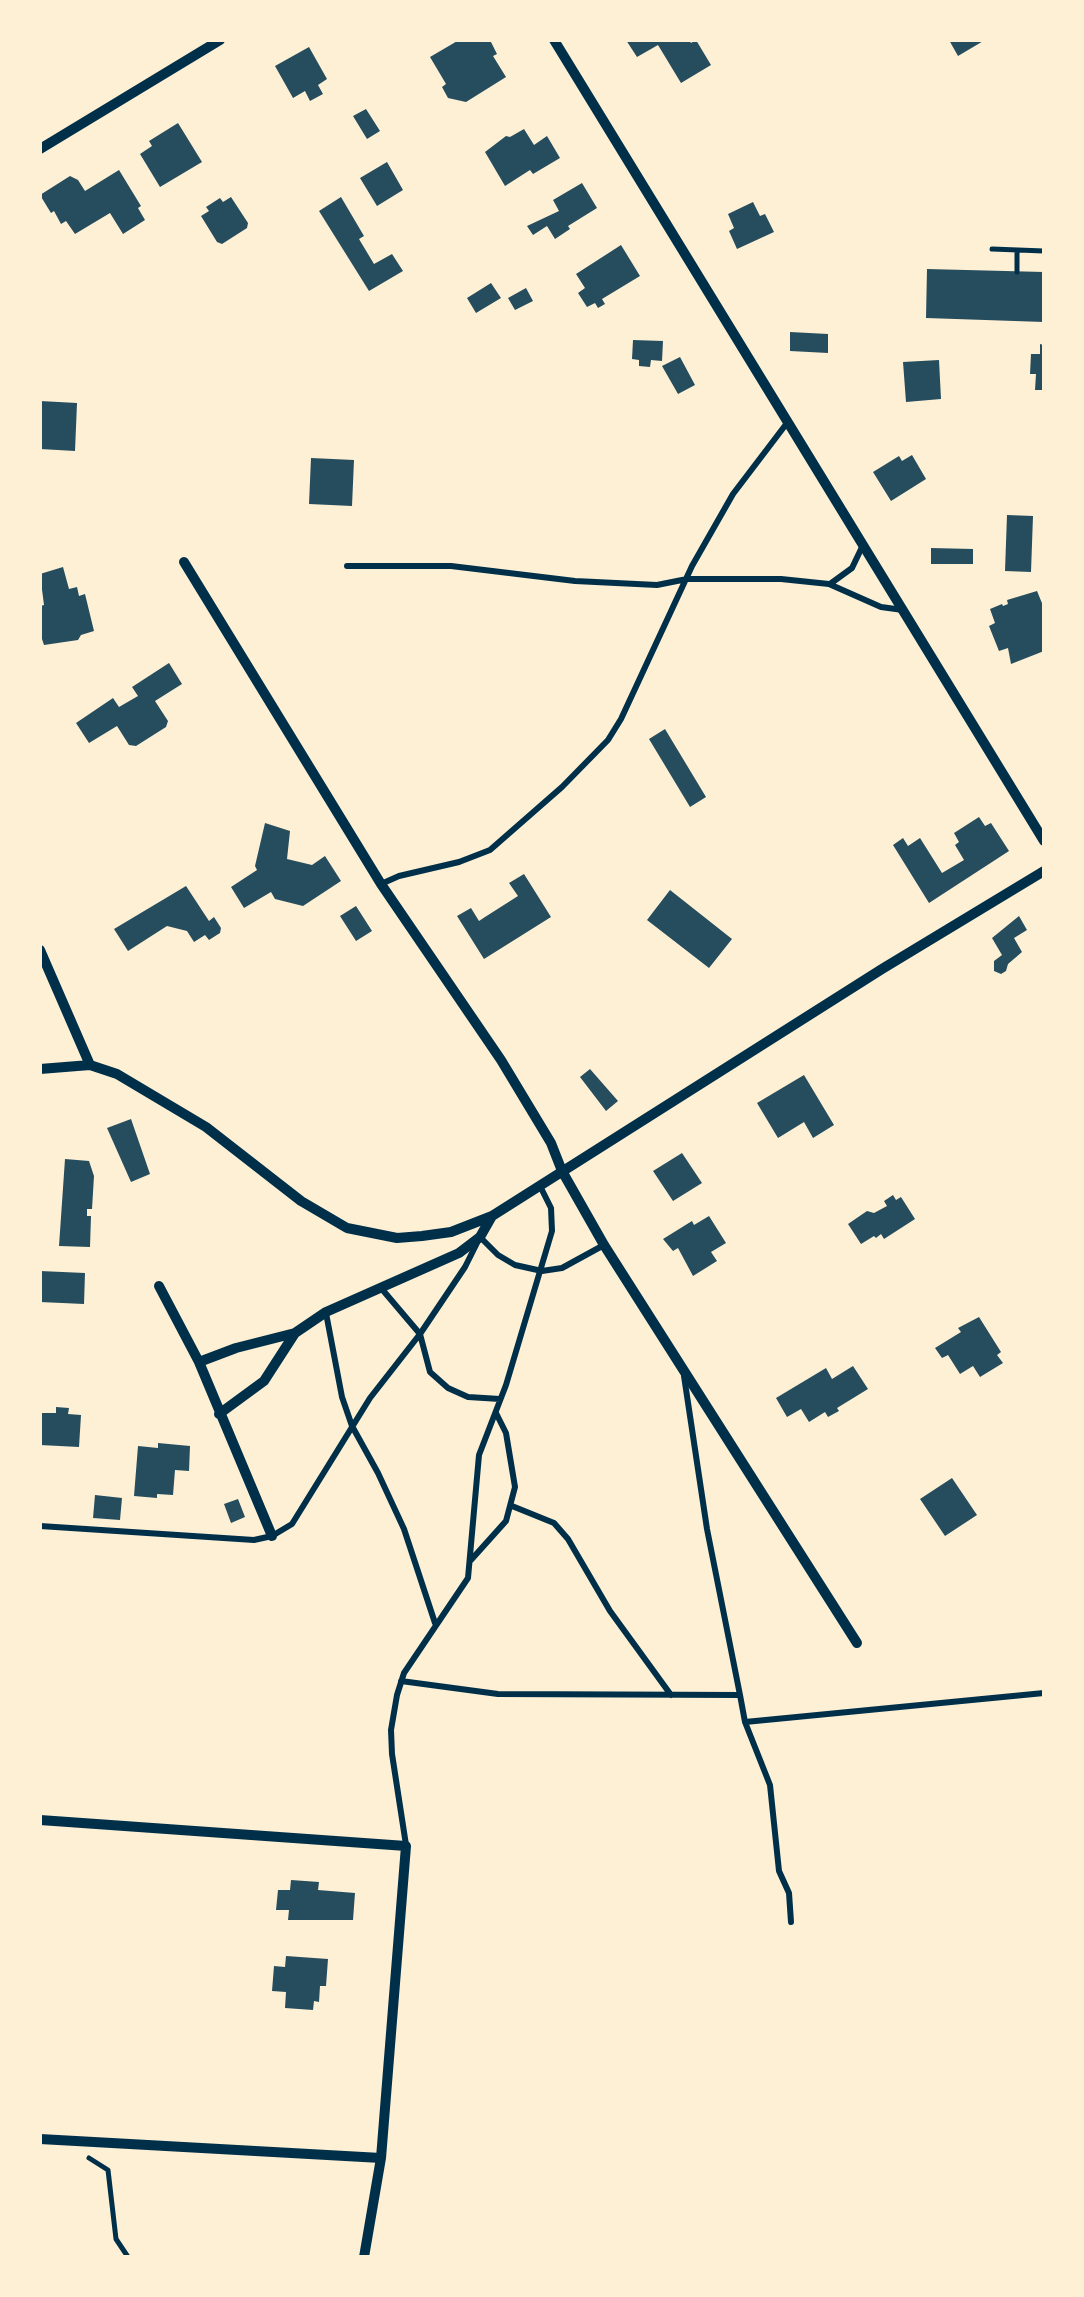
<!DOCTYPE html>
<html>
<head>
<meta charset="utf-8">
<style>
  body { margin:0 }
  #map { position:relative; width:1084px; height:2297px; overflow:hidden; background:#fdf0d5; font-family:"Asap Condensed",sans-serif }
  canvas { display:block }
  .frame { position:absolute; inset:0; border:42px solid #fdf0d5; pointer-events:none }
</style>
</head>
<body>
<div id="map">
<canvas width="1084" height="2297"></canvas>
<div class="frame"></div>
</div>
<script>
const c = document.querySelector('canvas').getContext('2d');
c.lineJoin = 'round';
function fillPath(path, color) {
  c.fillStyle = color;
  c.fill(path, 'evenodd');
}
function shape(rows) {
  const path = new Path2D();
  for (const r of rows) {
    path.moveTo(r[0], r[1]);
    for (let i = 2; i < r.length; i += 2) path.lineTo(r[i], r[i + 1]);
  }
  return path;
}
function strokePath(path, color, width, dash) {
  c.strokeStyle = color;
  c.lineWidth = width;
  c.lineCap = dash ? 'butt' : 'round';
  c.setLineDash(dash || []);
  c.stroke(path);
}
fillPath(shape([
  [459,40,490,40,497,54,493,56,506,77,466,102,448,98,442,87,446,84,430,57],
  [626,40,689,40,691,43,696,40,711,65,681,83,658,45,637,57],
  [949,40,985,40,958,56],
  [309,47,327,79,318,85,323,94,310,101,305,91,293,98,275,66],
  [366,109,380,131,367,139,353,116],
  [178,123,202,162,160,187,140,154,152,146,149,141],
  [524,129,534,145,547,136,560,158,533,174,530,170,505,186,485,152,506,136,510,137],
  [387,162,403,190,377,206,360,178],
  [119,170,141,206,138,208,145,220,123,234,110,213,75,234,66,221,61,224,54,211,51,213,40,195,70,176,78,180,85,191],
  [582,183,597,208,568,226,570,229,555,239,547,226,533,235,527,226,559,211,553,200],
  [231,197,248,223,247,228,222,244,217,242,201,216,209,211,206,207,220,198,223,202],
  [341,197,364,236,359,239,374,264,392,254,403,271,369,291,319,211],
  [753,202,760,216,765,214,774,232,737,249,729,231,734,228,728,214],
  [621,245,640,276,602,299,605,304,598,308,595,303,587,307,578,293,585,288,576,274],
  [927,269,1044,272,1044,322,926,318],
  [491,283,501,298,476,313,467,298],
  [526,288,533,301,515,310,508,298],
  [790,332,828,334,828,353,790,351],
  [633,340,663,341,662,361,651,360,650,367,639,366,639,360,632,359],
  [1040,344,1044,345,1044,390,1035,390,1036,374,1030,374,1031,354,1040,354],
  [680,357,695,385,678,394,662,366],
  [939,360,941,399,906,402,903,362],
  [40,401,77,403,75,451,40,449],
  [912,455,926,479,891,501,873,472,899,456,902,461],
  [311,458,354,460,352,506,309,504],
  [1007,515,1033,516,1031,572,1005,571],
  [931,548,973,549,973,564,931,564],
  [63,567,69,589,77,587,79,596,85,594,94,631,81,635,78,640,44,645,40,633,40,606,44,605,40,574],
  [1037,591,1044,608,1044,651,1011,664,1008,648,999,651,989,626,995,623,990,609,1002,604,1003,606,1008,604,1007,600],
  [169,663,182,684,155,701,168,721,166,727,136,746,129,745,117,726,89,743,76,723,113,698,119,707,138,696,132,687],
  [665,729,706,797,690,807,649,739],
  [979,817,985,826,991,823,1009,851,929,903,893,845,903,838,908,846,920,838,942,873,964,860,955,845,959,842,954,833],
  [265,823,290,831,287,859,312,865,325,856,341,881,303,906,275,899,271,892,244,908,231,887,257,870,255,866],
  [524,874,551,917,484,959,457,916,471,908,479,921,485,917,518,896,509,883],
  [186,886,209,921,214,917,221,928,220,933,209,940,205,935,194,942,187,931,167,926,128,951,114,929],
  [670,890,732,939,709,968,647,920],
  [356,906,372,931,356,941,340,916],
  [1019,916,1027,930,1014,938,1022,952,1008,964,1006,971,1001,974,994,971,994,961,1002,955,992,938],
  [590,1069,618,1101,606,1111,580,1077],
  [804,1075,834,1125,813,1138,804,1122,778,1138,757,1103],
  [131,1119,150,1174,131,1182,107,1128],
  [682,1153,702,1183,673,1201,653,1171],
  [65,1159,89,1161,94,1176,92,1209,87,1209,87,1216,91,1216,90,1247,59,1246],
  [893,1195,896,1200,901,1197,915,1219,884,1239,881,1234,876,1238,874,1236,861,1244,848,1224,867,1211,874,1213,887,1206,884,1201],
  [709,1216,726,1243,711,1252,717,1261,693,1276,678,1248,673,1251,663,1239,692,1221,694,1225],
  [40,1271,85,1273,84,1304,40,1302],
  [979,1317,1001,1352,997,1355,1003,1363,980,1377,973,1366,960,1374,948,1355,942,1358,935,1348,961,1332,958,1328],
  [853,1366,868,1389,837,1408,839,1411,828,1417,825,1412,809,1422,801,1409,787,1417,776,1398,826,1368,832,1379],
  [56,1407,69,1408,68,1414,81,1415,79,1447,40,1445,40,1413,56,1413],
  [158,1443,190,1446,189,1471,175,1470,173,1495,157,1494,157,1498,134,1496,138,1446,158,1448],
  [952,1478,977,1515,945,1536,920,1499],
  [95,1495,122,1498,120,1520,93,1518],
  [238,1499,245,1517,231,1523,224,1504],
  [291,1880,319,1882,318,1890,355,1893,353,1920,288,1920,289,1910,276,1910,278,1890,290,1890],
  [286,1956,328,1959,326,1986,320,1986,319,2002,314,2001,313,2010,285,2008,286,1992,272,1991,274,1966,285,1967]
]), '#264d5e');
strokePath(shape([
  [992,249,1044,251],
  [1017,272,1017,251],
  [89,2158,108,2170,116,2239,128,2257]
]), '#003049', 5);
strokePath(shape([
  [347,566,451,566,575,581,657,585,687,579,781,579,829,584,881,607,903,610],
  [830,584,852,568,863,545],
  [381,884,399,876,459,862,490,850,562,787,608,740,621,719,692,566,733,494,787,423],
  [381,1288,420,1334,430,1372,448,1388,468,1397,500,1399],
  [326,1313,342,1397,352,1426,378,1473,404,1529,435,1623],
  [684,1376,707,1529,740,1695,745,1722,770,1785,779,1871,789,1893,791,1922],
  [512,1506,554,1523,568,1539,610,1611,671,1695],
  [40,1526,254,1540,272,1536,292,1524,370,1398,420,1334,465,1267,480,1237,498,1255,515,1265,542,1271,562,1268,604,1245],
  [471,1560,506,1521,515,1487,506,1433,496,1413],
  [401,1681,498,1694,740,1695],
  [745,1722,1044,1693],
  [406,1845,392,1754,391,1730,397,1695,404,1673,468,1578,479,1455,506,1385,552,1231,551,1208,540,1186]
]), '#003049', 6);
strokePath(shape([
  [554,40,1044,841],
  [40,149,220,40],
  [184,562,381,884,501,1060,551,1143,562,1171,604,1245,857,1643],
  [40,950,90,1065,117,1074,206,1127,301,1201,347,1228,397,1238,422,1236,451,1232,492,1216,882,969,1044,871],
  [40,1069,90,1065],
  [159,1286,199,1362,272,1536],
  [199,1362,236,1348,295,1333,326,1312,459,1253,480,1237,492,1216],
  [219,1414,264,1381,295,1333],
  [40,1820,406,1846,381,2158,364,2257],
  [40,2139,381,2158]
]), '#003049', 10);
</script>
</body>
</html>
